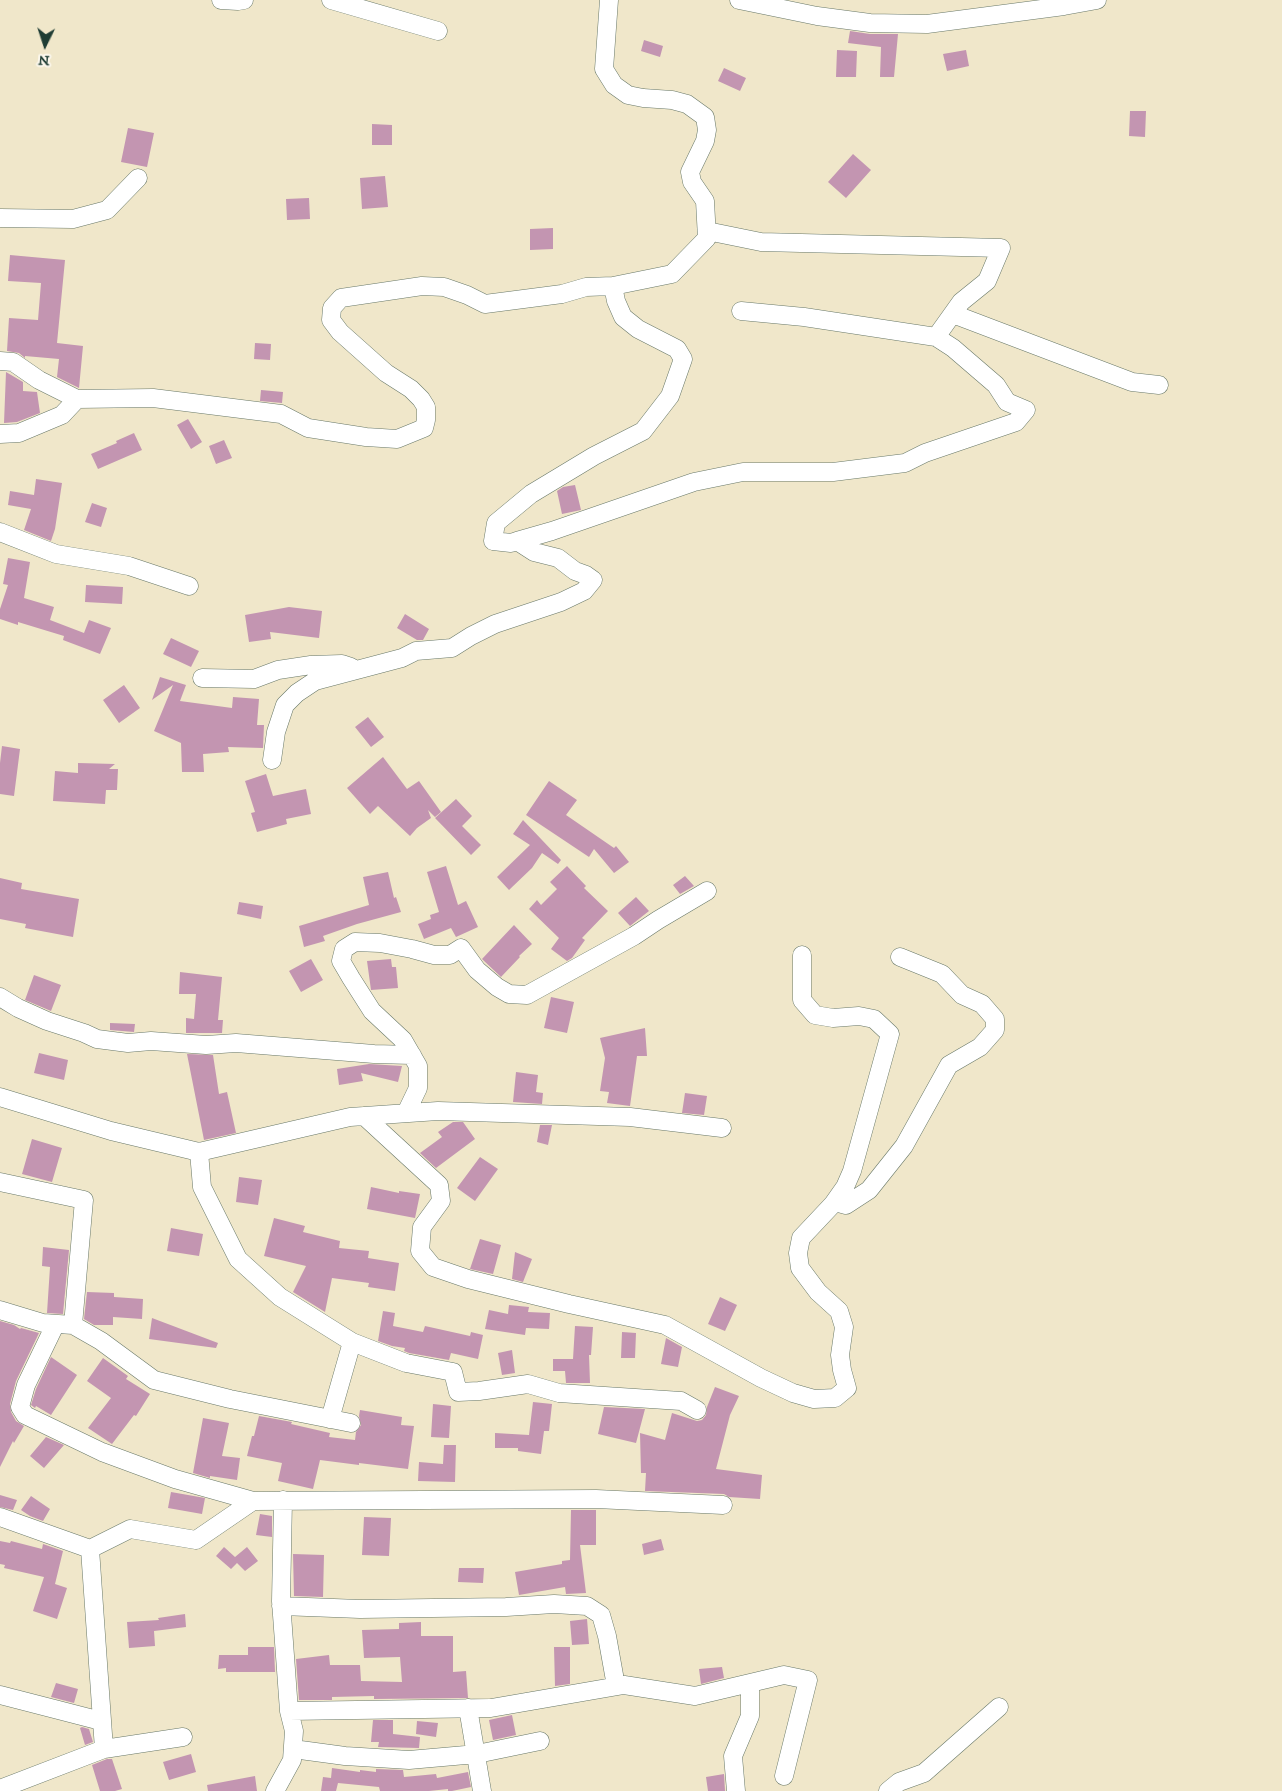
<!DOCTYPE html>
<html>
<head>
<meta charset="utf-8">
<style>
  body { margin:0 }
  #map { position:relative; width:1282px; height:1791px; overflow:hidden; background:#f0e7ca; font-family:"IM FELL DW Pica",serif }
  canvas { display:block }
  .north { position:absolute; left:20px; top:20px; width:50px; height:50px; -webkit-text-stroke:4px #fbf7ec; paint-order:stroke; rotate:184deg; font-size:14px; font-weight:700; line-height:20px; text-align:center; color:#1f3d34 }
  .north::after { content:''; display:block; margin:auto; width:18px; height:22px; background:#1f3d34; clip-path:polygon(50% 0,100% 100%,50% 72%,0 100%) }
</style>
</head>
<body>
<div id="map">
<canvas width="1282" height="1791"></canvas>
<div class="north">N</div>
</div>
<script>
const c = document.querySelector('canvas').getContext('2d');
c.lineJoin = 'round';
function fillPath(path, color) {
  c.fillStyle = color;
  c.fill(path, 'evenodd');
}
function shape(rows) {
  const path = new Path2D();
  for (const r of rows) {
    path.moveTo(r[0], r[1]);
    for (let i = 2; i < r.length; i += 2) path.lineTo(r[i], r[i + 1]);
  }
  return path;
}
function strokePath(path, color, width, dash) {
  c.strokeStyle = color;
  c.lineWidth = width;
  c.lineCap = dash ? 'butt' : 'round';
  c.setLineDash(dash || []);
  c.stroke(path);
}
fillPath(shape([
  [850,31,870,34,898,34,894,77,880,77,881,47,848,43],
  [644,40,663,46,660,57,641,51],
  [837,50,857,51,856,77,836,77],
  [966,50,969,66,947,71,943,54],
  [724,68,746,78,740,91,718,81],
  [1130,111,1146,111,1145,137,1129,136],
  [372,124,392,125,392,145,372,145],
  [128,128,154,133,147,167,121,162],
  [853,154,871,170,846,198,828,182],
  [385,176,388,207,362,209,360,178],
  [309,198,310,219,287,220,286,199],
  [553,228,553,249,530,250,530,229],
  [10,255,65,260,57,343,83,346,79,388,57,377,59,359,25,356,25,358,19,353,7,351,9,318,38,320,41,283,8,281],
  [255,343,271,344,270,360,254,359],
  [6,372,23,382,23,391,37,392,40,413,17,422,4,423],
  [261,390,283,392,282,403,260,401],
  [188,419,202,442,191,449,177,425],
  [134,433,142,450,98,469,91,454,117,443,116,441],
  [224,440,232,458,216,464,209,446],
  [36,479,62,483,55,529,51,541,24,530,31,509,8,505,10,491,34,495],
  [575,485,581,510,562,514,557,491,563,487],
  [92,503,107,508,101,527,85,522],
  [8,558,30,562,24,598,54,607,50,620,84,633,89,620,111,628,100,654,63,640,64,636,18,622,18,625,0,619,0,609,8,585,3,584],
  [86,585,123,587,122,604,85,602],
  [289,607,322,611,319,638,270,632,271,639,249,642,245,615],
  [405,614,429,629,423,640,417,640,397,628],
  [171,638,199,651,191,667,163,654],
  [160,677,186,685,180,701,232,708,233,697,259,699,257,725,264,725,263,748,228,747,229,752,203,754,204,772,182,772,181,743,154,731,173,685,152,700],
  [124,685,140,708,119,723,103,700],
  [368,717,384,737,371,747,355,727],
  [2,746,20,749,14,796,0,794,0,763],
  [383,757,407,789,419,781,441,812,435,817,428,810,431,818,417,828,410,836,378,806,370,814,347,788],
  [78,763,115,764,109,769,118,769,117,790,106,790,105,804,53,801,55,771,78,773],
  [266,774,273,796,306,789,311,814,286,819,287,824,257,832,251,813,255,812,245,781],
  [549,781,577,800,566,815,614,848,616,846,629,862,614,873,594,849,589,857,526,815],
  [456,799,472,816,462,826,481,845,471,855,435,818],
  [523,820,561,860,558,864,542,853,532,868,509,890,497,877,530,845,513,834],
  [446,866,458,905,466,901,478,927,456,937,451,928,424,939,418,924,431,919,430,915,439,912,427,872],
  [567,866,586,886,584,888,608,911,582,938,585,940,572,958,567,961,551,949,559,938,529,909,537,900,541,905,557,889,550,882],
  [388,872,394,898,396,897,401,912,357,924,323,936,325,941,304,947,299,926,369,905,363,877],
  [685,876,694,886,680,894,673,885],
  [0,878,22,883,21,889,79,899,73,937,25,928,26,924,0,919],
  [636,897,649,911,630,926,618,913],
  [239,902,263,906,261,919,237,914],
  [514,925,532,944,519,956,520,957,501,977,482,959],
  [311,959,323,980,301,992,289,971],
  [391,959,392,967,396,967,398,988,371,990,367,961],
  [180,972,222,977,218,1020,223,1020,222,1033,186,1033,186,1018,194,1019,196,994,179,994],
  [34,975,61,985,51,1011,25,1000],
  [551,997,574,1002,567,1033,544,1028],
  [110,1023,135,1024,134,1032,110,1030],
  [645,1028,647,1056,637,1056,630,1106,607,1103,609,1092,600,1091,605,1058,600,1038],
  [39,1053,68,1060,64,1080,34,1073],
  [187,1054,213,1055,219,1094,227,1092,236,1133,204,1140],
  [369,1064,402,1066,398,1082,361,1073,363,1081,339,1085,337,1069],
  [516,1072,538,1075,536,1092,543,1093,542,1104,513,1102],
  [685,1093,707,1096,704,1115,682,1113],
  [453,1122,463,1122,475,1139,436,1168,420,1153,442,1137,438,1132],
  [540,1125,552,1125,548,1145,537,1142],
  [32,1139,62,1148,52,1182,22,1174],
  [480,1157,498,1169,475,1201,457,1188],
  [239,1177,262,1180,258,1205,236,1202],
  [371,1187,399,1193,399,1191,420,1194,415,1218,367,1209],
  [274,1218,305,1226,303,1232,340,1241,339,1248,369,1251,368,1258,399,1263,395,1291,368,1287,369,1283,332,1278,325,1312,293,1292,306,1266,264,1256],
  [171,1228,203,1234,199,1256,167,1251],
  [480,1239,501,1245,493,1274,470,1269],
  [43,1247,69,1250,63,1314,47,1313,50,1267,42,1266],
  [515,1252,532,1259,523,1282,512,1279],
  [87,1292,114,1293,114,1297,143,1299,142,1319,113,1317,113,1325,94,1325,84,1319],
  [720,1297,737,1305,725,1331,708,1324],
  [509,1305,529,1307,528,1312,550,1313,549,1329,526,1328,525,1335,485,1329,489,1310,508,1314],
  [383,1311,395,1313,393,1326,423,1332,425,1326,470,1336,471,1332,483,1335,478,1359,451,1353,449,1360,409,1353,404,1351,405,1348,392,1346,378,1341],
  [152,1318,218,1343,216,1348,149,1339],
  [0,1321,14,1325,20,1329,21,1328,39,1333,16,1381,10,1404,11,1412,16,1421,24,1426,14,1443,13,1441,0,1467],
  [575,1326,593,1327,591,1355,589,1355,590,1383,566,1383,565,1371,553,1371,553,1359,573,1359],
  [622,1332,636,1333,635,1358,621,1358],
  [666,1338,682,1347,678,1367,661,1364],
  [512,1350,515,1373,502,1375,498,1353],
  [51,1357,77,1375,51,1415,36,1406,35,1408,31,1405,36,1389],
  [103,1358,128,1376,126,1379,150,1394,136,1416,134,1415,112,1444,88,1428,111,1398,87,1381],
  [715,1387,739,1396,730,1415,716,1469,762,1475,760,1499,729,1497,724,1494,645,1491,646,1473,641,1473,640,1433,665,1440,672,1413,697,1421,702,1420,706,1415,707,1407],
  [533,1402,552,1404,549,1431,544,1431,541,1454,518,1451,518,1448,495,1448,495,1433,529,1435],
  [433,1404,451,1406,449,1438,431,1437],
  [604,1407,645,1409,636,1443,598,1434],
  [360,1410,402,1417,401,1425,414,1426,408,1469,359,1463,359,1465,320,1460,313,1489,278,1481,282,1463,247,1456,252,1436,254,1436,259,1416,292,1422,291,1424,330,1433,329,1437,355,1440,356,1432,361,1425,359,1416],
  [203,1418,229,1423,222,1456,240,1458,237,1480,210,1476,210,1478,193,1473],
  [46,1437,64,1445,44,1468,30,1456],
  [444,1445,456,1445,455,1482,418,1481,419,1462,443,1464],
  [171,1492,205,1498,202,1514,168,1508],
  [0,1495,17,1500,13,1510,0,1507],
  [31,1496,50,1509,43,1521,30,1516,21,1510],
  [571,1510,596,1510,596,1545,580,1545,586,1593,566,1594,565,1587,519,1595,515,1572,562,1564,562,1561,570,1560],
  [260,1514,272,1516,272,1537,256,1535],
  [364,1517,391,1518,389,1556,362,1555],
  [661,1539,664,1550,644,1555,642,1544],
  [0,1541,10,1543,11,1541,42,1549,43,1544,63,1551,55,1584,67,1588,57,1619,33,1611,44,1577,4,1568,5,1565,0,1564],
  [224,1547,235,1557,247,1547,258,1561,245,1571,237,1563,231,1569,216,1556],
  [293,1554,324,1555,323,1597,294,1596],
  [459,1568,484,1568,483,1583,458,1582],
  [185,1614,186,1627,154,1631,155,1646,129,1648,127,1622,159,1620,158,1618],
  [587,1619,589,1644,572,1645,570,1621],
  [421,1622,421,1636,453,1636,453,1672,466,1671,468,1698,374,1699,374,1696,332,1697,332,1700,299,1700,296,1659,329,1655,330,1665,360,1665,361,1681,402,1682,400,1657,364,1658,362,1630,399,1629,399,1623],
  [248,1647,274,1647,275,1672,226,1672,226,1668,218,1669,219,1655,248,1655],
  [554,1647,570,1647,570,1684,555,1686],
  [722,1667,724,1678,701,1684,699,1669],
  [56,1683,78,1689,74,1703,51,1697],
  [512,1715,516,1735,493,1740,489,1720],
  [373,1720,393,1720,393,1734,420,1737,419,1748,378,1747,379,1742,371,1742],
  [417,1721,438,1723,436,1737,416,1734],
  [82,1727,89,1729,93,1742,85,1745,80,1728],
  [191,1754,196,1772,169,1780,163,1762],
  [107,1759,112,1759,122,1789,115,1791,100,1791,92,1765],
  [332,1768,360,1772,360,1770,376,1772,376,1769,403,1770,404,1777,436,1774,437,1778,468,1772,471,1787,452,1791,448,1791,448,1789,429,1791,380,1791,379,1787,338,1783,336,1791,321,1791,323,1777,331,1778],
  [724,1774,725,1791,708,1791,706,1777],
  [255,1776,257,1791,208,1791,207,1785]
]), '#c395b1');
const street = shape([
  [221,0,238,1,244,0],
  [331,0,438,31],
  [739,0,817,16,870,23,927,24,1064,6,1097,0],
  [0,218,73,219,107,210,138,178],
  [707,231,761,242,1001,248,987,281,961,302,936,337,804,317,741,311],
  [613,286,616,301,623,317,638,329,677,349,683,359,670,396,643,431,594,456,531,494,496,523,493,541,511,543,517,541,552,531,694,482,743,472,833,472,905,463,925,453,1016,422,1026,410,1007,402,996,385,953,348,936,337],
  [953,314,1132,382,1159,385],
  [0,361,13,362,39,380,77,399,153,398,281,414,308,428,366,437,397,439,424,428,426,420,426,407,421,399,411,389,386,373,340,332,331,320,332,308,341,298,422,286,444,287,467,295,485,304,562,294,586,287,613,286,672,274,707,238,705,201,692,182,690,172,705,141,707,130,705,117,687,104,672,100,643,98,628,95,614,85,604,69,609,0],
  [0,434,19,433,62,415,77,399],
  [0,532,56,554,129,566,189,586],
  [202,678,254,679,278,670,311,665,342,664,351,667],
  [272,760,276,732,285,705,297,693,315,681,402,658,416,651,452,648,471,636,495,624,561,602,584,591,593,580,586,575,575,571,558,558,534,552,517,541],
  [0,997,18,1008,47,1021,84,1033,97,1039,128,1043,151,1041,206,1045,236,1043,374,1054,412,1055],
  [0,1097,111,1131,199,1152,350,1117,438,1111,630,1117,722,1128],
  [406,1113,418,1088,418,1066,403,1040,372,1011,351,978,341,961,344,949,355,942,380,943,412,949,434,955,450,955,461,948,477,970,497,987,509,994,527,995,634,936,658,920,707,891],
  [364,1116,439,1185,441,1201,422,1227,420,1251,433,1267,468,1279,569,1304,665,1325,761,1378,793,1393,814,1399,835,1398,847,1388,842,1370,840,1355,844,1327,839,1311,818,1292,800,1268,798,1253,801,1238,833,1204,845,1187,852,1171,890,1034,874,1019,859,1016,833,1018,815,1015,802,1000,802,955],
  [199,1152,202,1187,238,1259,280,1297,352,1342,406,1363,453,1372,458,1392,479,1391,528,1384,559,1393,681,1401,697,1410],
  [0,1182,84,1200,73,1325],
  [835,1202,846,1205,869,1190,904,1146,949,1065,980,1047,995,1030,995,1019,982,1004,962,995,942,974,900,957],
  [0,1310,43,1323,73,1325,101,1341,154,1380,230,1399,351,1423],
  [55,1325,26,1385,20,1407,25,1415,102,1452,175,1479,253,1501,596,1499,723,1505],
  [330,1419,352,1342],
  [0,1517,90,1549,130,1529,196,1540,253,1501],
  [90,1549,104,1749],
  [281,1606,360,1609,506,1607,554,1604,587,1606,601,1615,607,1636,616,1686],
  [0,1695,101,1721],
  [468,1708,482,1791],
  [289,1711,491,1708,624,1685,695,1696,784,1675,808,1680,784,1776],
  [293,1749,345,1756,409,1760,477,1754,540,1741],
  [0,1789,104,1749,183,1737],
  [275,1791,292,1760,294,1731,289,1711,281,1601,283,1500],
  [736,1791,733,1756,750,1716,750,1684],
  [888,1791,899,1782,924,1773,999,1707]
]);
strokePath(street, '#687868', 19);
strokePath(street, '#fff', 18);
</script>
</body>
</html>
